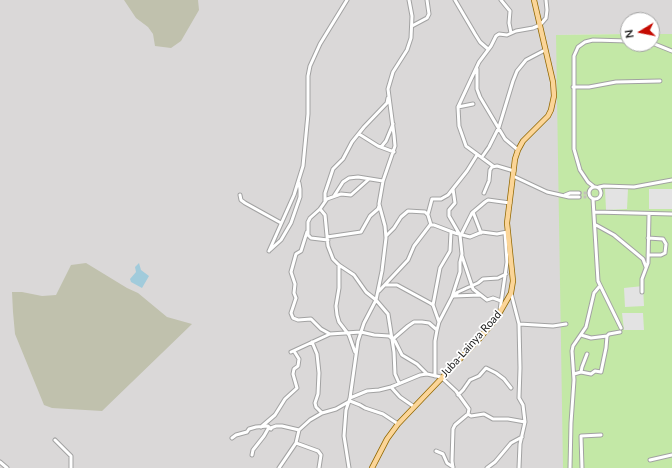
<!DOCTYPE html>
<html>
<head>
<meta charset="utf-8">
<style>
  body { margin:0 }
  #map { position:relative; width:672px; height:468px; overflow:hidden; background:#edeae1; font-family:Lato,sans-serif }
  canvas { display:block }
  .north { position:absolute; left:620px; top:12px; width:40px; height:40px; box-sizing:border-box; background:#fff; border:1px solid #a4a4a4; border-radius:50%; rotate:260deg; font-size:11px; font-weight:700; line-height:16px; text-align:center; color:#1b1b1b }
  .north::after { content:''; display:block; margin:auto; width:14px; height:18px; background:#c50b02; clip-path:polygon(50% 0,100% 100%,50% 72%,0 100%) }
</style>
</head>
<body>
<div id="map">
<canvas width="672" height="468"></canvas>
<div class="north">N</div>
</div>
<script>
const c = document.querySelector('canvas').getContext('2d');
c.lineJoin = 'round';
function fillPath(path, color) {
  c.fillStyle = color;
  c.fill(path, 'evenodd');
}
function shape(rows) {
  const path = new Path2D();
  for (const r of rows) {
    if (r.length === 3) {
      path.moveTo(r[0] + r[2], r[1]);
      path.arc(r[0], r[1], r[2], 0, 2 * Math.PI);
      continue;
    }
    path.moveTo(r[0], r[1]);
    for (let i = 2; i < r.length; i += 2) path.lineTo(r[i], r[i + 1]);
  }
  return path;
}
function strokePath(path, color, width, dash) {
  c.strokeStyle = color;
  c.lineWidth = width;
  c.lineCap = dash ? 'butt' : 'round';
  c.setLineDash(dash || []);
  c.stroke(path);
}
function drawText(font, color, halo, rows, align = 'center') {
  c.font = font + ' Lato,sans-serif';
  c.lineWidth = 3.5;
  c.setLineDash([]);
  c.textBaseline = 'middle';
  c.strokeStyle = halo;
  c.fillStyle = color;
  for (const [text, x, y, turn = 0] of rows) {
    c.save();
    c.translate(x, y);
    c.rotate((+turn || 0) * Math.PI / 180);
    c.textAlign = isNaN(turn) ? turn : align;
    if (halo) c.strokeText(text, 0, 0);
    c.fillText(text, 0, 0);
    c.restore();
  }
}
fillPath(shape([
  [0,0,672,0,672,34,652,34,652,20,628,20,628,34,557,35,586,468,0,468]
]), '#dad8d8');
fillPath(shape([
  [124,0,198,0,199,10,181,41,171,48,155,46,153,34,148,27,136,18],
  [86,263,127,288,138,293,167,317,192,324,102,411,52,408,44,405,15,334,13,312,12,292,22,292,42,296,56,295,71,265]
]), '#c0c1ad');
fillPath(shape([
  [628,34,628,44,652,44,652,34,672,34,672,468,563,468,556,35]
]), '#c3e8a6');
fillPath(shape([
  [605,189,628,189,627,209,606,210],
  [649,189,672,189,672,209,649,209],
  [643,286,644,306,625,307,624,288],
  [622,313,643,313,644,330,624,330]
]), '#e3e3e3');
fillPath(shape([
  [139,263,141,270,149,276,142,288,131,282,130,279,136,272,135,267]
]), '#a1cbdb');
strokePath(shape([
  [579,193,587,193],
  [579,197,587,197]
]), '#c3c1b9', 3, [3, 1.5]);
const street = shape([
  [455,0,475,34,480,42,488,49],
  [501,0,510,11,509,23,511,33],
  [412,26,427,18,429,14,427,0],
  [652,43,672,51],
  [477,69,477,89,480,97,505,139,518,150],
  [573,87,589,87,616,82,660,81],
  [458,107,473,104],
  [359,134,378,146,394,152],
  [381,147,386,141,393,124],
  [482,157,489,147,499,127,513,81,517,71,526,60,545,50],
  [493,166,466,146,459,126,458,107,479,62,491,46,496,36,499,34,507,35,516,31,533,28,540,25,546,18,547,10,546,0],
  [513,176,547,192,569,197,579,197],
  [593,186,588,182,580,170,574,149,574,56,578,47,585,42,593,40,628,41],
  [595,193,6],
  [599,187,604,186,634,187,672,180],
  [484,193,489,181,490,170,492,167,497,166,514,171],
  [240,195,241,200,245,203,281,223],
  [565,195,570,193,579,193],
  [334,196,343,182,349,178,358,177,383,181],
  [593,199,598,281,621,328],
  [325,201,325,193,333,169,343,159,352,142,364,127,387,103,388,98],
  [320,209,325,215,328,246,333,259,339,265,354,275,366,292,376,300,388,314,394,352,395,374,399,383],
  [473,212,481,233],
  [595,212,672,214],
  [428,214,432,199,441,199,448,195,467,171,477,155],
  [596,225,614,235,637,254,643,259,646,267],
  [307,232,301,251,296,254,291,272,295,284,294,293,296,298,291,313,293,318,298,320,311,319,321,329,330,334,361,332,374,335,389,336,395,341,402,355,417,364,427,374],
  [461,235,472,213,485,202,488,200,510,203],
  [386,236,394,228,401,217,408,211,425,212,428,215,431,225],
  [327,237,361,232,370,216,378,209,379,206],
  [328,240,311,238,308,235,308,222,310,218,320,209,327,199,341,194,351,195,369,179],
  [270,250,281,240,291,223,300,197,300,189,299,183],
  [269,251,294,195,303,166,308,114,308,76,310,66,320,44,347,0],
  [648,255,661,255,665,253,666,244,663,239,648,238],
  [462,256,473,289,487,300,493,298,501,301],
  [339,265,339,288,336,306,337,315,339,322,349,335,355,352],
  [385,285,397,285,430,303,433,305,439,322],
  [379,291,408,260,414,246,430,225,434,225,455,233,470,237,482,232,497,234,507,232],
  [642,292,642,279,648,263,649,214],
  [511,293,519,324,520,368,519,398,523,405,525,422,520,444,519,468],
  [454,296,480,295],
  [452,297,458,292,478,283,483,279,498,278,506,274],
  [433,305,440,268,450,251,451,232],
  [500,310,507,262,505,233],
  [519,324,553,326,566,324],
  [607,336,609,334,620,332],
  [393,339,408,326,414,322,422,322,429,323,437,330],
  [312,342,317,354,319,373,318,394,315,403,316,407,322,413],
  [291,352,330,334],
  [581,372,582,367,587,354],
  [574,374,581,372,591,374,595,371,601,372,606,348,607,336,591,338,581,335],
  [435,376,435,341,437,330,439,322,452,297,460,272,460,262,462,254,460,235,449,216,449,210,455,203,453,189],
  [391,387,400,397,413,406],
  [458,395,463,390,470,380,479,376,486,368,496,373,504,379,511,388],
  [350,398,358,341,364,323,376,300,382,271,386,238,385,226,379,204,383,181,395,146,394,135,388,89,393,72,407,50,411,38,412,16,409,0],
  [350,401,360,405,365,408,383,414,398,424],
  [261,427,275,415,285,399,297,388,293,374,294,369,298,366,299,359,294,351],
  [232,438,236,435,247,432,249,429,256,427,268,426,271,429],
  [55,440,71,456,71,468],
  [296,443,318,451,321,455,319,468],
  [436,451,443,454,447,463,453,467],
  [252,455,253,450,264,436,268,429,276,426,282,426,299,430,310,420,322,413,336,409,350,401],
  [650,460,672,455],
  [0,462,7,468],
  [279,468,296,443,299,430],
  [349,468,344,436,346,410,350,398,367,391,379,390,391,387,420,375,427,374,441,377,456,391,469,409,468,414,471,416,484,414,493,419,508,419,525,422],
  [453,468,452,461,453,429,455,425,468,414],
  [487,468,495,462,511,443,522,437],
  [570,468,571,423,574,380,572,351,573,346,586,327,594,293,599,287],
  [582,468,581,436,601,435]
]);
const primary = shape([
  [372,468,387,439,398,424,479,339,496,319,511,293,513,281,507,223,515,159,518,150,523,141,548,116,551,110,554,96,553,82,534,0]
]);
strokePath(street, '#a2a2a2', 5);
strokePath(primary, '#926801', 6);
strokePath(street, '#fff', 3);
strokePath(primary, '#fbd598', 4.5);
drawText('11px', '#1b1b1b', '#fff', [
  ["Juba-Lainya Road",471,344,-48]
]);
</script>
</body>
</html>
